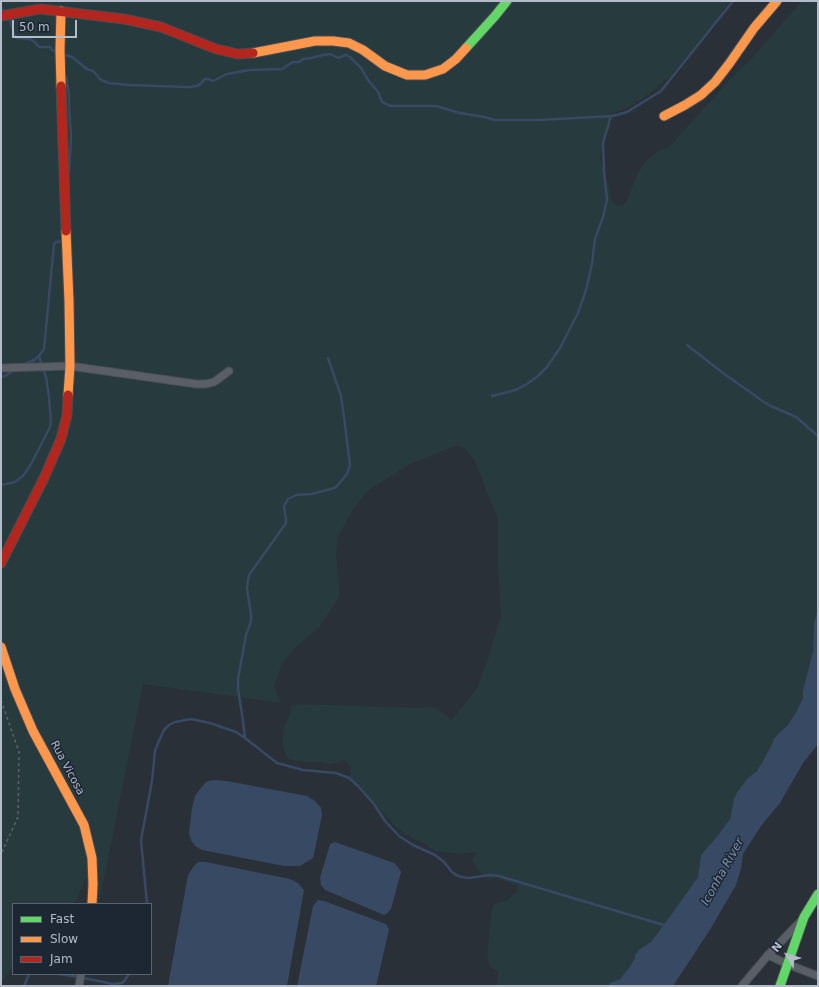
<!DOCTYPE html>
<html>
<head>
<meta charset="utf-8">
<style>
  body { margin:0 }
  #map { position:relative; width:819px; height:987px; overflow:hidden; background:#2a3038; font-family:"DejaVu Sans",sans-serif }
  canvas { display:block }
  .frame { position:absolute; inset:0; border:2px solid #b4bcc9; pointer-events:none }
  .legend { position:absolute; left:12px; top:903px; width:140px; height:72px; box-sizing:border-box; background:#1d2633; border:1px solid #59626f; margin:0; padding:5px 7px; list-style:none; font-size:12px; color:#b4bcc9 }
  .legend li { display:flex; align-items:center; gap:8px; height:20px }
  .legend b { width:20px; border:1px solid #59626f }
  .north { position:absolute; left:767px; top:935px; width:40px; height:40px; -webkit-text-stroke:3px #1d2633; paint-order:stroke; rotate:308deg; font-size:11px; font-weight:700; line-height:16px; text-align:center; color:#b4bcc9 }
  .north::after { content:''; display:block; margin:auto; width:14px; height:18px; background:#b4bcc9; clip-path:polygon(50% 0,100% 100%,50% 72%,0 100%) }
  .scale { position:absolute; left:12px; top:20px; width:65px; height:18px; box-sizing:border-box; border:2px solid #b4bcc9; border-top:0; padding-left:5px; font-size:12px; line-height:14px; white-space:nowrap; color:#b4bcc9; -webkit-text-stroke:3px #1d2633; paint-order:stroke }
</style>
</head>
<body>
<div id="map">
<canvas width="819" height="987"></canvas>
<div class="frame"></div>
<ul class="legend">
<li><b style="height:5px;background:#63d668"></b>Fast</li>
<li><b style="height:5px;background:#ff974d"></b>Slow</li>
<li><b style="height:5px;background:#b3261e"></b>Jam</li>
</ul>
<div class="north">N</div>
<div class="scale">50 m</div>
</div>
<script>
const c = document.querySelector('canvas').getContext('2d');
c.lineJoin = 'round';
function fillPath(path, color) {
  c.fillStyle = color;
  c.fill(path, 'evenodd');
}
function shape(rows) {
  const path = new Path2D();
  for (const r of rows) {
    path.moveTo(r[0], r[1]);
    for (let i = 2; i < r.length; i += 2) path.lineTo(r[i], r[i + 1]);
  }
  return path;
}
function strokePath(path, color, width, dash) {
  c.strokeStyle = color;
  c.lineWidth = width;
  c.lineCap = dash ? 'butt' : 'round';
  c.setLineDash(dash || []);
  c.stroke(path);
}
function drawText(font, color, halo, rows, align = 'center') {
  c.font = font + ' "DejaVu Sans",sans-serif';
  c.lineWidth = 3;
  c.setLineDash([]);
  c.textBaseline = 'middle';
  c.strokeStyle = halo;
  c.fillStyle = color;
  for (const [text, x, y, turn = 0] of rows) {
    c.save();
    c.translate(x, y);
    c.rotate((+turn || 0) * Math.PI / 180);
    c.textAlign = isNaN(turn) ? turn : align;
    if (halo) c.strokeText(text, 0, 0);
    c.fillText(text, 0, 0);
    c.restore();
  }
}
fillPath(shape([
  [1,1,729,1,716,21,671,76,641,100,624,109,610,115,600,158,609,188,611,200,616,206,623,205,628,199,636,176,645,162,654,154,670,146,732,77,752,58,802,1,818,1,818,609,814,623,813,652,803,690,803,698,795,714,787,726,778,734,774,739,769,750,757,771,748,778,734,798,730,819,719,834,701,855,698,877,671,915,651,942,640,949,635,955,635,958,629,968,620,979,610,983,608,986,497,986,498,971,490,967,487,956,492,909,494,904,508,900,517,891,518,887,516,885,496,878,489,879,481,873,474,864,473,859,476,852,462,854,435,851,425,844,405,834,396,827,350,777,351,769,345,760,331,764,321,762,307,762,288,759,282,745,284,726,289,716,292,706,297,704,417,708,431,707,439,710,445,715,451,721,476,690,489,656,501,614,498,567,498,520,474,459,463,447,455,446,410,464,367,491,352,511,338,537,336,555,340,596,320,626,294,649,282,664,274,686,281,703,143,684,99,903,97,880,85,879,77,899,73,904,13,904,13,966,1,983]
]), '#273a3e');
fillPath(shape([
  [818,609,818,744,803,763,780,803,761,826,743,854,741,869,736,885,711,928,673,986,608,986,610,983,620,979,629,968,635,958,635,955,640,949,651,942,671,915,698,877,701,855,719,834,730,819,734,798,738,791,748,778,757,771,769,750,774,739,778,734,787,726,795,714,803,698,803,690,813,652,814,623],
  [213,780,227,781,307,796,315,801,321,808,322,815,315,849,313,858,300,866,284,866,202,850,195,846,191,840,189,833,192,808,195,796,200,789,206,782],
  [335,842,394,863,398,867,401,872,391,909,388,913,384,915,325,890,321,885,320,878,330,844],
  [198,862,206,862,290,879,298,883,304,890,287,986,168,986,188,875,194,866],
  [318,900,324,901,386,924,389,930,376,986,297,986,313,906]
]), '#384963');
strokePath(shape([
  [1,7,4,12],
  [8,18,10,20,14,34,17,38,30,39,35,42,39,47,50,47,52,50,56,52],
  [63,54,72,57,87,69,93,71,101,80,109,83,129,85,186,87,192,87,199,85,205,79,208,79,213,81,227,74,249,70,282,69,293,62,299,62,303,59,311,58,323,55,330,54,338,58,346,55,350,57,361,68,368,80,378,92,382,102,391,106,436,106,460,113,484,117,495,120,539,120,612,116,617,115,627,112,661,91,733,1],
  [66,76,69,94,69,106,71,137,69,172],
  [687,345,723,373,764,402,771,406,796,417,818,436],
  [22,365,34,360,39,356,44,349,54,244,56,242,63,241],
  [1,377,5,376,15,370],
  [492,396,516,390,527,384,538,376,547,367,560,348,578,313,586,290,592,264,595,239,603,217,607,200,604,171,603,143,611,116],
  [1,485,15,482,23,476,30,466,50,427,51,421,49,397,46,377,39,356],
  [245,738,242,714,238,689,238,679,246,635,251,621,251,614,247,589,248,580,249,575,286,523,286,519,284,506,288,499,296,495,311,494,331,489,336,487,347,474,350,465,344,417,341,396,328,358],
  [147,904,141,840,152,781,155,751,158,743,164,730,169,725,175,722,191,719,210,723,236,732,245,738,277,763,281,764,303,770,336,773,349,778,358,786,374,804,385,821,399,836,413,845,435,855,444,862,451,871,456,875,462,877,469,878,490,875,499,876,667,926],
  [59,974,78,977,113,984,122,983,125,980,129,974],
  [24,986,29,974]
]), '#384963', 2.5);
const street = shape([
  [1,368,70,366,196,384,206,384,214,382,229,371],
  [768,955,787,964,818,976],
  [79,986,81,974],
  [742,986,768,955,801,921]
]);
const fast = shape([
  [466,48,495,16,507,1],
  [780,986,804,917,818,894]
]);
const slow = shape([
  [61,11,60,50,61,86],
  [253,53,315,41,333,41,349,43,363,50,385,66,407,75,425,75,443,69,456,59,466,48],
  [664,116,685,105,701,95,715,82,729,64,754,28,777,1],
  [66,231,69,301,70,366,68,395],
  [1,647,15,689,33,731,84,825,92,858,93,884,92,904]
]);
const jam = shape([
  [1,16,40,9,124,19,161,27,216,49,238,54,253,53],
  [61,86,66,231],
  [1,563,44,478,61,439,67,415,68,395]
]);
strokePath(street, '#484c53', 9);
strokePath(fast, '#484c53', 11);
strokePath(slow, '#484c53', 11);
strokePath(jam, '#484c53', 11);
strokePath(shape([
  [1,700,19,752,18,817,1,854]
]), '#5d636a', 1.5, [3, 3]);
strokePath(street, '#5a5e66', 7);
strokePath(fast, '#63d668', 9);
strokePath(slow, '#ff974d', 9);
strokePath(jam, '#b3261e', 9);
drawText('11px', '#b4bcc9', '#1d2633', [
  ["Rua Vicosa",67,768,62]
]);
drawText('italic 12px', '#7c92b1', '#1d2633', [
  ["Iconha River",723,872,-61]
]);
</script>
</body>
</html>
